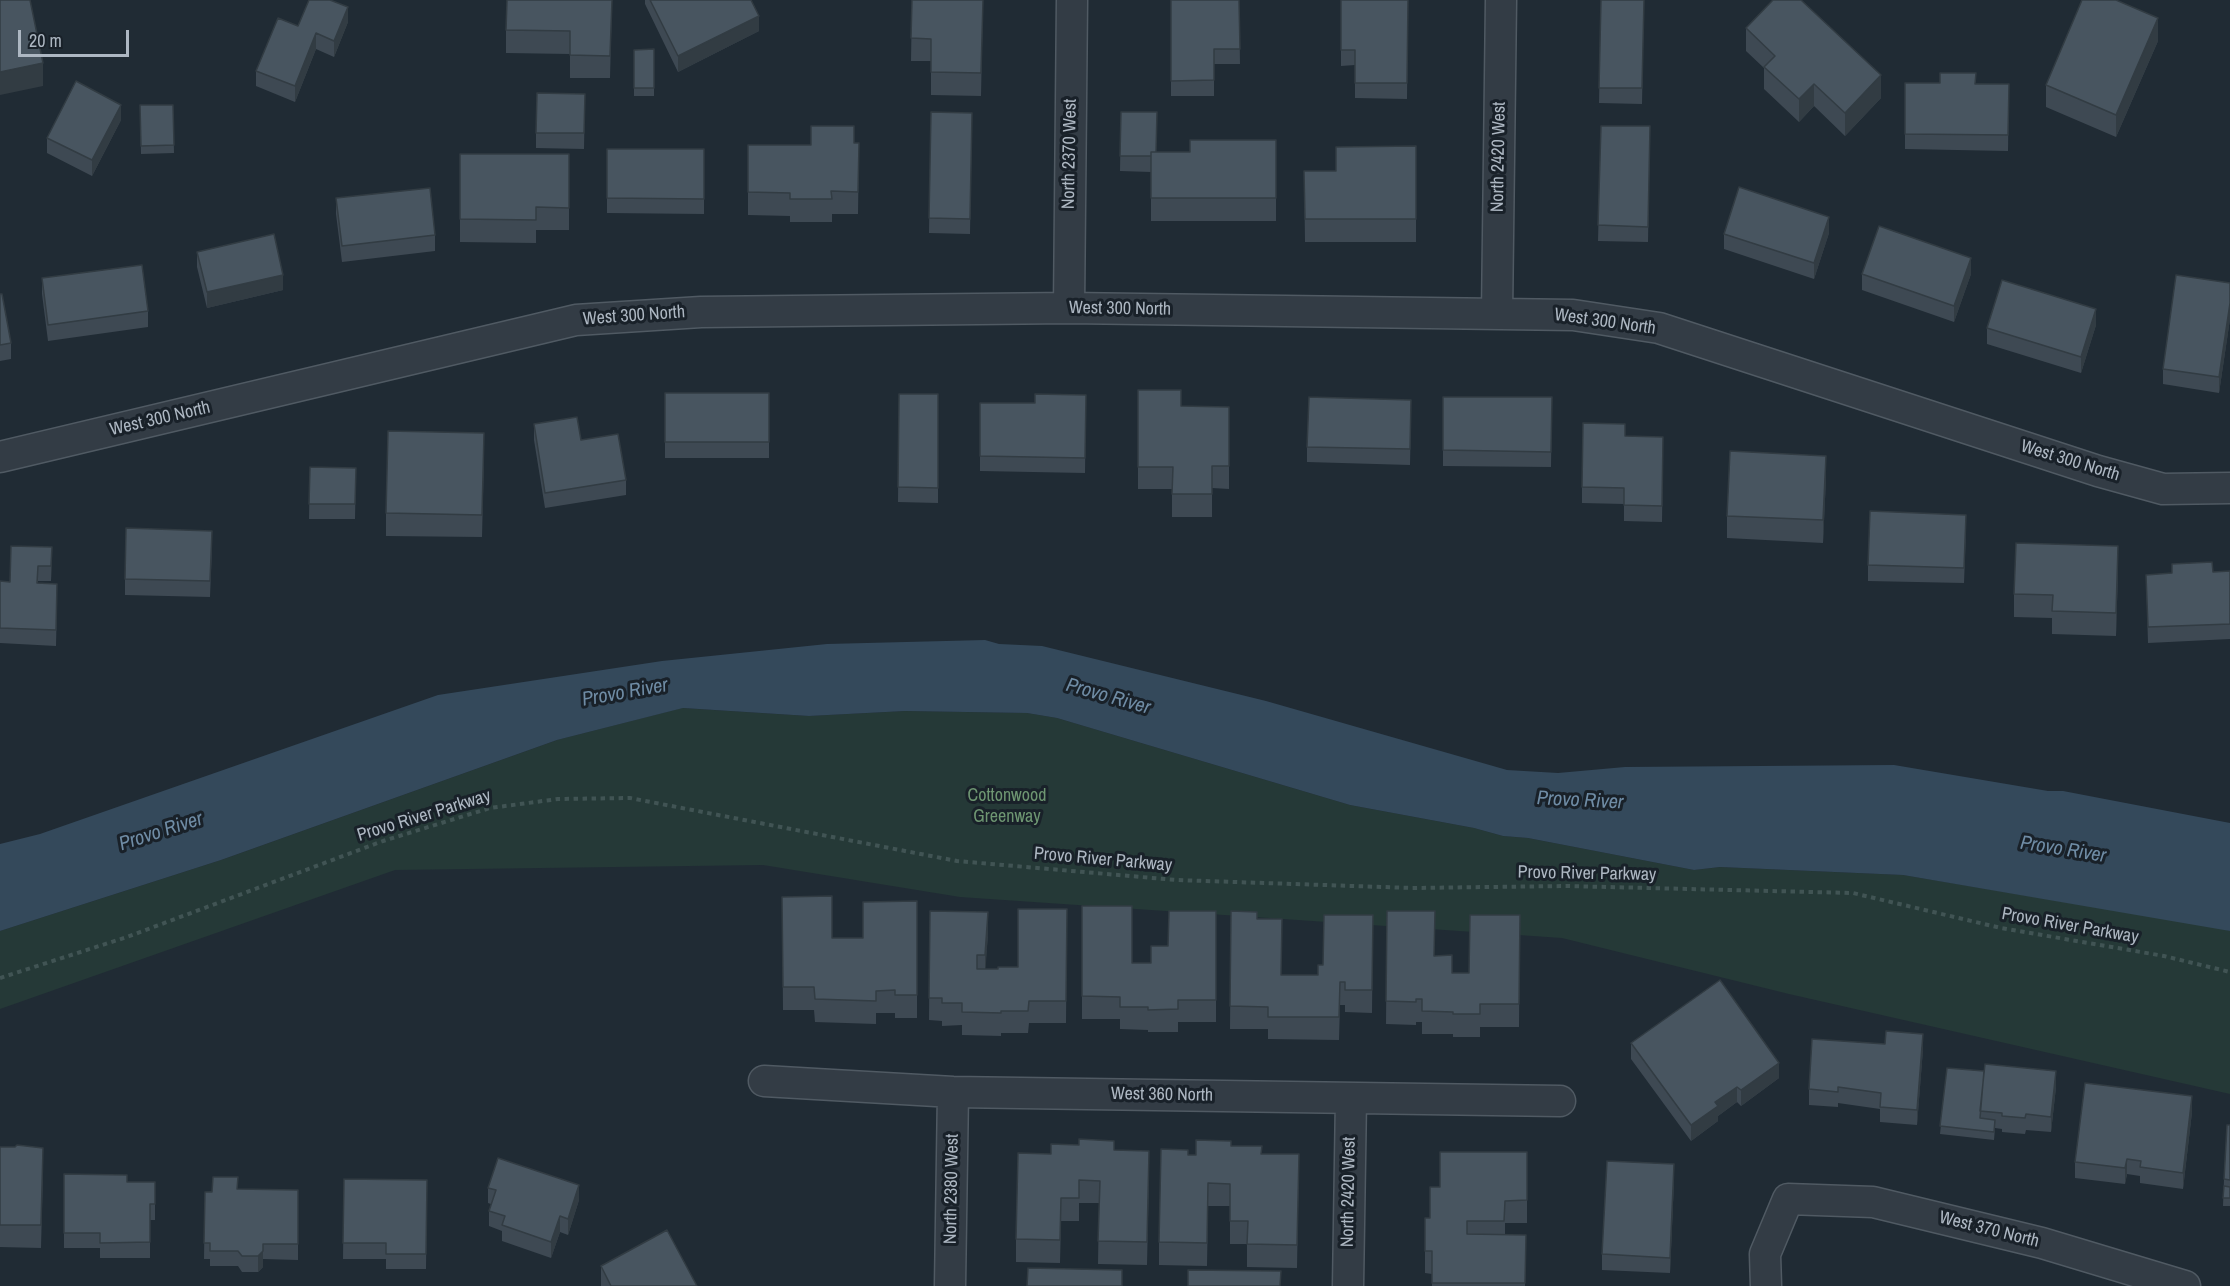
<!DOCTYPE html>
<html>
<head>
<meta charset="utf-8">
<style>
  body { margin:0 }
  #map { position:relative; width:2230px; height:1286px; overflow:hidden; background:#202b34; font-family:"Archivo Narrow",sans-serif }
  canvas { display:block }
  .scale { position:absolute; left:18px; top:30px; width:111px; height:27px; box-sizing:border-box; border:3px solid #adb7c2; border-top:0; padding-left:8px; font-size:18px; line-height:21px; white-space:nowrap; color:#adb7c2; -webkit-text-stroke:4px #192129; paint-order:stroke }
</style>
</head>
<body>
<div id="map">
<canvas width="2230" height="1286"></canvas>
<div class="scale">20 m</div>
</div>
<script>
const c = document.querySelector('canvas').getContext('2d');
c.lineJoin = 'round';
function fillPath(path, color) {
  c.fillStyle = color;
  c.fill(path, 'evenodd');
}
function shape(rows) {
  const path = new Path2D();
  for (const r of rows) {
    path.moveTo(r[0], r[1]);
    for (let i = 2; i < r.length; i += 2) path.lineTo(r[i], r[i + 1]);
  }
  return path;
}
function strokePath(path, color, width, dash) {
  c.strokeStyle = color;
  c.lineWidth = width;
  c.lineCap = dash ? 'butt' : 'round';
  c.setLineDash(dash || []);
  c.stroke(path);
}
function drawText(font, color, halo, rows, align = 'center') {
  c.font = font + ' "Archivo Narrow",sans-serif';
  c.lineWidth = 6;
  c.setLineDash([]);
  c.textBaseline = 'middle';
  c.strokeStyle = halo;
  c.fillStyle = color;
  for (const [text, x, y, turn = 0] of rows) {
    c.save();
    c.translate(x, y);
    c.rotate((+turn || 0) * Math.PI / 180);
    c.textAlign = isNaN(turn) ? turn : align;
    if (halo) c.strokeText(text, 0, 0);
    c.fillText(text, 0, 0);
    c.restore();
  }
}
fillPath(shape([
  [682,708,809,716,905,711,1027,713,1057,718,1350,805,1474,828,1503,836,1528,838,1694,870,1720,867,1903,875,2220,928,2230,931,2230,1094,1789,994,1562,938,960,897,763,865,395,870,0,1009,0,931,221,860,557,740]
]), '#253937');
fillPath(shape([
  [985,640,999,644,1042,646,1266,701,1507,770,1558,773,1625,767,1894,765,2048,791,2063,791,2230,823,2230,931,1903,875,1720,867,1694,870,1528,838,1503,836,1474,828,1350,805,1057,718,1027,713,905,711,809,716,683,708,557,740,221,860,0,931,0,844,40,834,438,695,662,661,827,644]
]), '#34495b');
const minor = shape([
  [1069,308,1072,0],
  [1497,314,1501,0],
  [0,457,576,320,701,312,1069,308,1573,315,1659,328,2098,471,2163,489,2230,488],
  [764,1081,953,1092,1560,1101],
  [950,1286,953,1092],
  [1348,1286,1351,1098],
  [1766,1286,1765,1254,1788,1199,1873,1202,2042,1243,2185,1286]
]);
strokePath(minor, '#505a63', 33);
strokePath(shape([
  [0,978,127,937,383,841,490,808,558,799,630,798,957,861,1176,880,1412,888,1567,886,1853,893,2001,928,2164,956,2230,972]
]), '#415454', 4, [4.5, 4.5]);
strokePath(minor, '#333c45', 30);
fillPath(shape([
  [612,0,610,78,570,78,570,54,506,53,506,30],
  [645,0,751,0,759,31,678,72,645,4],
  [912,0,983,0,981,96,931,95,931,61,911,61],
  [1171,0,1239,0,1240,64,1214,64,1214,96,1171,96],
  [1341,0,1408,0,1407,99,1355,98,1355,65,1341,66],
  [1601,0,1644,0,1642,104,1599,103],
  [348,22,334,57,316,49,295,102,256,86,256,71,298,26],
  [1746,28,1881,98,1845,136,1814,106,1799,122,1764,89,1764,68,1746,51],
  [2158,41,2116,137,2046,107,2046,85],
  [654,49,654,96,634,96,634,50],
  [1905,83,2009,84,2008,151,1905,149],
  [585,94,584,149,536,148,536,133],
  [140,105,173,105,174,153,141,154],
  [931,112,972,113,970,234,929,233],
  [1121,112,1156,152,1190,152,1276,140,1276,221,1151,221,1151,172,1120,171],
  [121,120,92,176,47,153,47,138],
  [1601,126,1650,126,1648,242,1598,241],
  [859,143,858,214,832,214,832,222,790,222,790,216,748,215,748,145,811,145],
  [1416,146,1416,242,1305,242,1304,171,1336,171],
  [607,149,704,149,704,214,607,213],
  [460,154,569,154,569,230,536,230,536,243,460,242],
  [336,198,435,235,435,251,342,262,336,214],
  [1829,233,1814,279,1724,249,1724,234],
  [197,252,283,290,207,308,197,267],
  [1862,274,1971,274,1954,322,1862,290],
  [42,278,148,311,148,327,48,341,42,294],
  [2230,283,2230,319,2219,393,2163,384,2163,369],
  [0,294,11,343,11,359,0,361],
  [2096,325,2081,373,1987,344,1987,328],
  [1138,390,1181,406,1229,407,1229,489,1212,488,1212,517,1172,517,1172,489,1138,489],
  [665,393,769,393,769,458,665,458],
  [899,394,938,394,938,503,898,502],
  [1086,395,1085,473,980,471,980,403,1035,403],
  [1443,397,1552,397,1551,467,1443,466],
  [1411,415,1410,465,1307,462,1307,447],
  [534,424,581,440,626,480,626,495,545,508,534,440],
  [1625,436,1663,453,1662,522,1624,521,1624,504,1582,503,1582,487],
  [484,455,482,537,386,536,386,513],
  [310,467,356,468,355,519,309,519],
  [1826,478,1823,543,1727,538,1727,516],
  [1966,530,1964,583,1868,581,1868,565],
  [212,546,210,597,125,595,125,579],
  [52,547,51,581,38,581,38,583,57,600,56,646,0,643,0,581,10,582],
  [2118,569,2116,636,2052,634,2052,618,2014,617,2014,594],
  [2230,571,2230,639,2148,643,2146,575],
  [782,897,832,938,863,938,917,901,917,1018,895,1018,895,1013,876,1013,876,1024,815,1022,814,1010,783,1010],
  [1082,906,1132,963,1151,963,1168,946,1216,911,1216,1022,1178,1022,1178,1032,1148,1032,1148,1030,1120,1029,1120,1019,1082,1019],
  [1067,909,1066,1023,1029,1023,1028,1033,1001,1033,1001,1036,962,1035,962,1025,942,1026,942,1021,929,1020,930,911,988,934,985,969,998,969,1018,967],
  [1231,911,1257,919,1281,975,1318,975,1373,915,1372,1013,1345,1012,1345,1005,1340,1005,1339,1040,1268,1039,1268,1029,1230,1029],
  [1387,911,1452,973,1469,973,1520,915,1519,1027,1480,1027,1480,1037,1453,1037,1453,1034,1422,1034,1422,1022,1416,1022,1416,1025,1386,1024],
  [1631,1043,1779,1078,1741,1106,1737,1102,1718,1116,1718,1121,1691,1141,1631,1059],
  [1923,1049,1917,1125,1880,1122,1880,1109,1838,1103,1838,1107,1809,1105,1809,1089],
  [1947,1068,2056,1087,2051,1132,2026,1130,2025,1134,2002,1132,2002,1129,1995,1128,1994,1140,1940,1134],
  [2192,1112,2183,1189,2140,1183,2140,1176,2127,1174,2125,1184,2075,1178,2075,1162],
  [2230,1125,2230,1206,2223,1206,2224,1179],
  [1231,1146,1262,1154,1299,1154,1297,1268,1247,1267,1247,1244,1230,1244,1230,1206,1208,1206,1207,1266,1159,1265,1159,1242,1188,1155,1196,1155],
  [0,1147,43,1170,41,1248,0,1247],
  [1114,1150,1149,1174,1147,1265,1098,1264,1099,1203,1079,1203,1079,1221,1061,1221,1060,1263,1016,1262,1016,1239,1051,1154],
  [1527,1152,1527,1223,1505,1223,1505,1235,1526,1235,1525,1286,1432,1286,1432,1274,1425,1273,1425,1218,1430,1218,1440,1187],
  [64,1174,127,1182,155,1182,155,1220,150,1220,150,1258,100,1258,100,1248,64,1248],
  [344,1179,427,1180,426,1269,386,1269,386,1259,343,1259],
  [1674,1180,1670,1273,1602,1270,1602,1254],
  [488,1188,579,1200,568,1235,560,1232,551,1258,502,1241,502,1231,489,1226,489,1211,491,1204,488,1203],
  [238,1189,298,1190,298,1260,263,1259,263,1267,258,1272,242,1272,238,1266,210,1266,210,1259,204,1259,205,1192],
  [601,1266,697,1286,601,1286]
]), '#3e4953');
fillPath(shape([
  [348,7,348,22,334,57,334,41],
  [759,16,759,31,678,72,678,56],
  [2158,18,2158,41,2116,137,2116,115],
  [316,33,316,49,295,102,295,86],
  [43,63,43,86,0,95,0,72],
  [1881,75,1881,98,1845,136,1845,113],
  [1814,84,1814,106,1799,122,1799,99],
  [121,105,121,120,92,176,92,160],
  [1829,217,1829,233,1814,279,1814,263],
  [1971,258,1971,274,1954,322,1954,306],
  [283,275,283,290,207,308,207,292],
  [2230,303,2230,319,2219,393,2219,377],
  [2096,309,2096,325,2081,373,2081,357],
  [1826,456,1826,478,1823,543,1823,520],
  [2118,546,2118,569,2116,636,2116,613],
  [52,547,52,563,51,581,51,566],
  [988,912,988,934,985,978,985,955],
  [1923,1034,1923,1049,1917,1125,1917,1110],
  [1779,1063,1779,1078,1741,1106,1741,1090],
  [2056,1071,2056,1087,2051,1132,2051,1117],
  [1737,1087,1737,1102,1718,1116,1718,1121,1691,1141,1691,1125,1715,1102],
  [2192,1096,2192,1112,2183,1189,2183,1173],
  [2127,1159,2127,1174,2125,1184,2125,1168],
  [1674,1164,1674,1180,1670,1273,1670,1258],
  [579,1185,579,1200,568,1235,568,1219],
  [560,1216,560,1232,551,1258,551,1242],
  [263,1251,263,1267,258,1272,258,1256]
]), '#323c43');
const building = shape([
  [0,0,30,0,43,63,0,72,0,0],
  [309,0,330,0,348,7,334,41,316,33,295,86,256,71,278,18,298,26,309,0],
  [507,0,612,0,610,56,570,55,570,31,506,30,507,0],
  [650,0,751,0,759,16,678,56,650,0],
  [912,0,983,0,981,73,931,72,931,39,911,38,912,0],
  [1171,0,1239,0,1240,49,1214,49,1214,80,1171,81,1171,0],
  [1341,0,1408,0,1407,83,1355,83,1355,50,1341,50,1341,0],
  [1601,0,1644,0,1642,88,1599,88,1601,0],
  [1773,0,1801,0,1881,75,1845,113,1814,84,1799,99,1764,67,1775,56,1746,28,1773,0],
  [2082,0,2116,0,2158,18,2116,115,2046,85,2082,0],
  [654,49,654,88,634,88,634,50,654,49],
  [1940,73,1976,73,1975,84,2009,84,2008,135,1905,134,1905,83,1940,83,1940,73],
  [76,81,121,105,92,160,47,138,76,81],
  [537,93,585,94,584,133,536,133,537,93],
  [140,105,173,105,174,145,141,146,140,105],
  [931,112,972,113,970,219,929,218,931,112],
  [1121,112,1157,112,1156,152,1151,152,1151,156,1120,156,1121,112],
  [811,126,854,126,854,143,859,143,858,192,831,191,832,199,790,199,790,193,748,192,748,145,811,145,811,126],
  [1601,126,1650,126,1648,227,1598,225,1601,126],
  [1190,140,1276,140,1276,198,1151,198,1151,152,1190,152,1190,140],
  [1416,146,1416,219,1305,219,1304,171,1336,171,1336,147,1416,146],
  [607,149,704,149,704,199,607,198,607,149],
  [460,154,569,154,569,208,536,207,536,220,460,219,460,154],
  [1739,187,1829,217,1814,263,1724,234,1739,187],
  [430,188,435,235,342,246,336,198,430,188],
  [1879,226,1971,258,1954,306,1862,274,1879,226],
  [274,234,283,275,207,292,197,252,274,234],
  [142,265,148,311,48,325,42,278,142,265],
  [2176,275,2230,283,2230,303,2219,377,2163,369,2176,275],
  [2002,280,2096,309,2081,357,1987,328,2002,280],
  [0,294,2,294,11,343,0,345,0,294],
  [1138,390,1181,390,1181,406,1229,407,1229,466,1212,466,1212,494,1172,494,1173,467,1138,467,1138,390],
  [665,393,769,393,769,442,665,442,665,393],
  [899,394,938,394,938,488,898,487,899,394],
  [1035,394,1086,395,1085,458,980,456,980,403,1035,403,1035,394],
  [1309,397,1411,400,1410,449,1307,447,1309,397],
  [1443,397,1552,397,1551,452,1443,450,1443,397],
  [577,417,581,440,618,434,626,480,545,493,534,424,577,417],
  [1583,423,1625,424,1625,436,1663,437,1662,506,1624,505,1624,488,1582,487,1583,423],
  [388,431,484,433,482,515,386,513,388,431],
  [1730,451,1826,456,1823,520,1727,516,1730,451],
  [310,467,356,468,355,504,309,504,310,467],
  [1870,511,1966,515,1964,568,1868,565,1870,511],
  [126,528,212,531,210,581,125,579,126,528],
  [2016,543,2118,546,2116,613,2052,611,2053,595,2014,594,2016,543],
  [11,546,52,547,51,566,38,566,37,583,57,584,56,630,0,628,0,581,10,582,11,546],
  [2212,562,2213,572,2230,571,2230,624,2148,627,2146,575,2172,573,2172,564,2212,562],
  [832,896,832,938,863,938,863,902,917,901,917,995,895,995,895,990,876,991,876,1001,815,999,814,987,783,987,782,897,832,896],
  [1082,906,1132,906,1132,963,1151,963,1151,946,1168,946,1169,911,1216,911,1216,1000,1178,1000,1178,1009,1148,1010,1148,1007,1120,1007,1120,997,1082,996,1082,906],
  [1018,909,1067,909,1066,1001,1029,1001,1028,1011,1001,1011,1001,1013,962,1012,962,1003,942,1003,942,998,929,998,930,911,988,912,985,955,977,955,977,969,998,969,998,967,1018,967,1018,909],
  [1231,911,1257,912,1257,919,1282,919,1281,975,1318,975,1318,965,1323,965,1324,915,1373,915,1372,990,1345,990,1345,982,1340,982,1339,1017,1268,1017,1268,1007,1230,1006,1231,911],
  [1387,911,1435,911,1434,956,1452,955,1452,973,1469,973,1470,915,1520,915,1519,1004,1480,1004,1480,1014,1453,1014,1453,1012,1422,1011,1422,999,1416,999,1416,1002,1386,1001,1387,911],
  [1720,980,1779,1063,1741,1090,1737,1087,1715,1102,1718,1106,1691,1125,1631,1043,1720,980],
  [1886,1031,1923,1034,1917,1110,1880,1107,1881,1093,1838,1087,1838,1092,1809,1089,1812,1039,1885,1044,1886,1031],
  [1985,1064,2056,1071,2051,1117,2026,1114,2025,1118,2002,1116,2002,1113,1980,1111,1985,1064],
  [1947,1068,1984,1071,1980,1118,1995,1120,1994,1132,1940,1126,1947,1068],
  [2085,1083,2192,1096,2183,1173,2140,1167,2141,1161,2127,1159,2125,1168,2075,1162,2085,1083],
  [2227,1125,2230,1125,2230,1180,2224,1179,2227,1125],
  [1079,1139,1114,1141,1114,1150,1149,1151,1147,1242,1098,1241,1100,1181,1079,1180,1079,1198,1061,1198,1060,1240,1016,1239,1018,1153,1051,1154,1051,1144,1079,1145,1079,1139],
  [1196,1140,1231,1141,1231,1146,1262,1146,1261,1154,1299,1154,1297,1245,1247,1244,1248,1221,1230,1221,1230,1184,1208,1183,1207,1243,1159,1242,1161,1149,1188,1150,1188,1155,1196,1155,1196,1140],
  [17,1145,43,1148,41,1225,0,1225,0,1147,15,1147,17,1145],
  [1440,1152,1527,1152,1527,1200,1505,1201,1504,1221,1467,1221,1467,1234,1526,1235,1525,1283,1432,1283,1432,1251,1425,1251,1425,1218,1430,1218,1430,1187,1440,1187,1440,1152],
  [498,1158,579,1185,568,1219,560,1216,551,1242,502,1225,505,1216,489,1211,496,1190,488,1188,498,1158],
  [1607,1161,1674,1164,1670,1258,1602,1254,1607,1161],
  [64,1174,127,1175,127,1182,155,1182,155,1204,150,1204,150,1242,100,1243,100,1233,64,1233,64,1174],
  [213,1177,238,1177,237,1189,298,1190,298,1244,263,1244,263,1251,258,1256,242,1256,238,1251,210,1251,210,1243,204,1243,205,1192,212,1192,213,1177],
  [344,1179,427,1180,426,1254,386,1254,386,1243,343,1243,344,1179],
  [2224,1186,2230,1187,2230,1198,2223,1198,2224,1186],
  [667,1230,697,1286,611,1286,601,1266,667,1230],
  [1028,1268,1122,1270,1122,1286,1027,1286,1028,1268],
  [1188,1270,1281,1271,1280,1286,1188,1286,1188,1270]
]);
fillPath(building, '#485560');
strokePath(building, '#323c43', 1.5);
drawText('18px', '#adb7c2', '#192129', [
  ["North 2370 West",1070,154,-89],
  ["North 2420 West",1499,157,-89],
  ["West 300 North",1120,309,1],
  ["West 300 North",634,316,-4],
  ["West 300 North",1605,322,8],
  ["West 300 North",160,419,-13],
  ["West 300 North",2070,461,17],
  ["Provo River Parkway",424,816,-17],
  ["Provo River Parkway",1103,860,5],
  ["Provo River Parkway",1587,874,1],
  ["Provo River Parkway",2070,926,10],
  ["West 360 North",1162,1095,1],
  ["North 2380 West",952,1189,-89],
  ["North 2420 West",1349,1192,-89],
  ["West 370 North",1989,1230,14]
]);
drawText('18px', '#6e9672', '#192129', [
  ["Cottonwood",1007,796],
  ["Greenway",1007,817]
]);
drawText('italic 20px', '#6f8ca5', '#192129', [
  ["Provo River",625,693,-10],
  ["Provo River",1108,697,16],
  ["Provo River",1580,801,3],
  ["Provo River",161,832,-18],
  ["Provo River",2063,850,9]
]);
</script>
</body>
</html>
